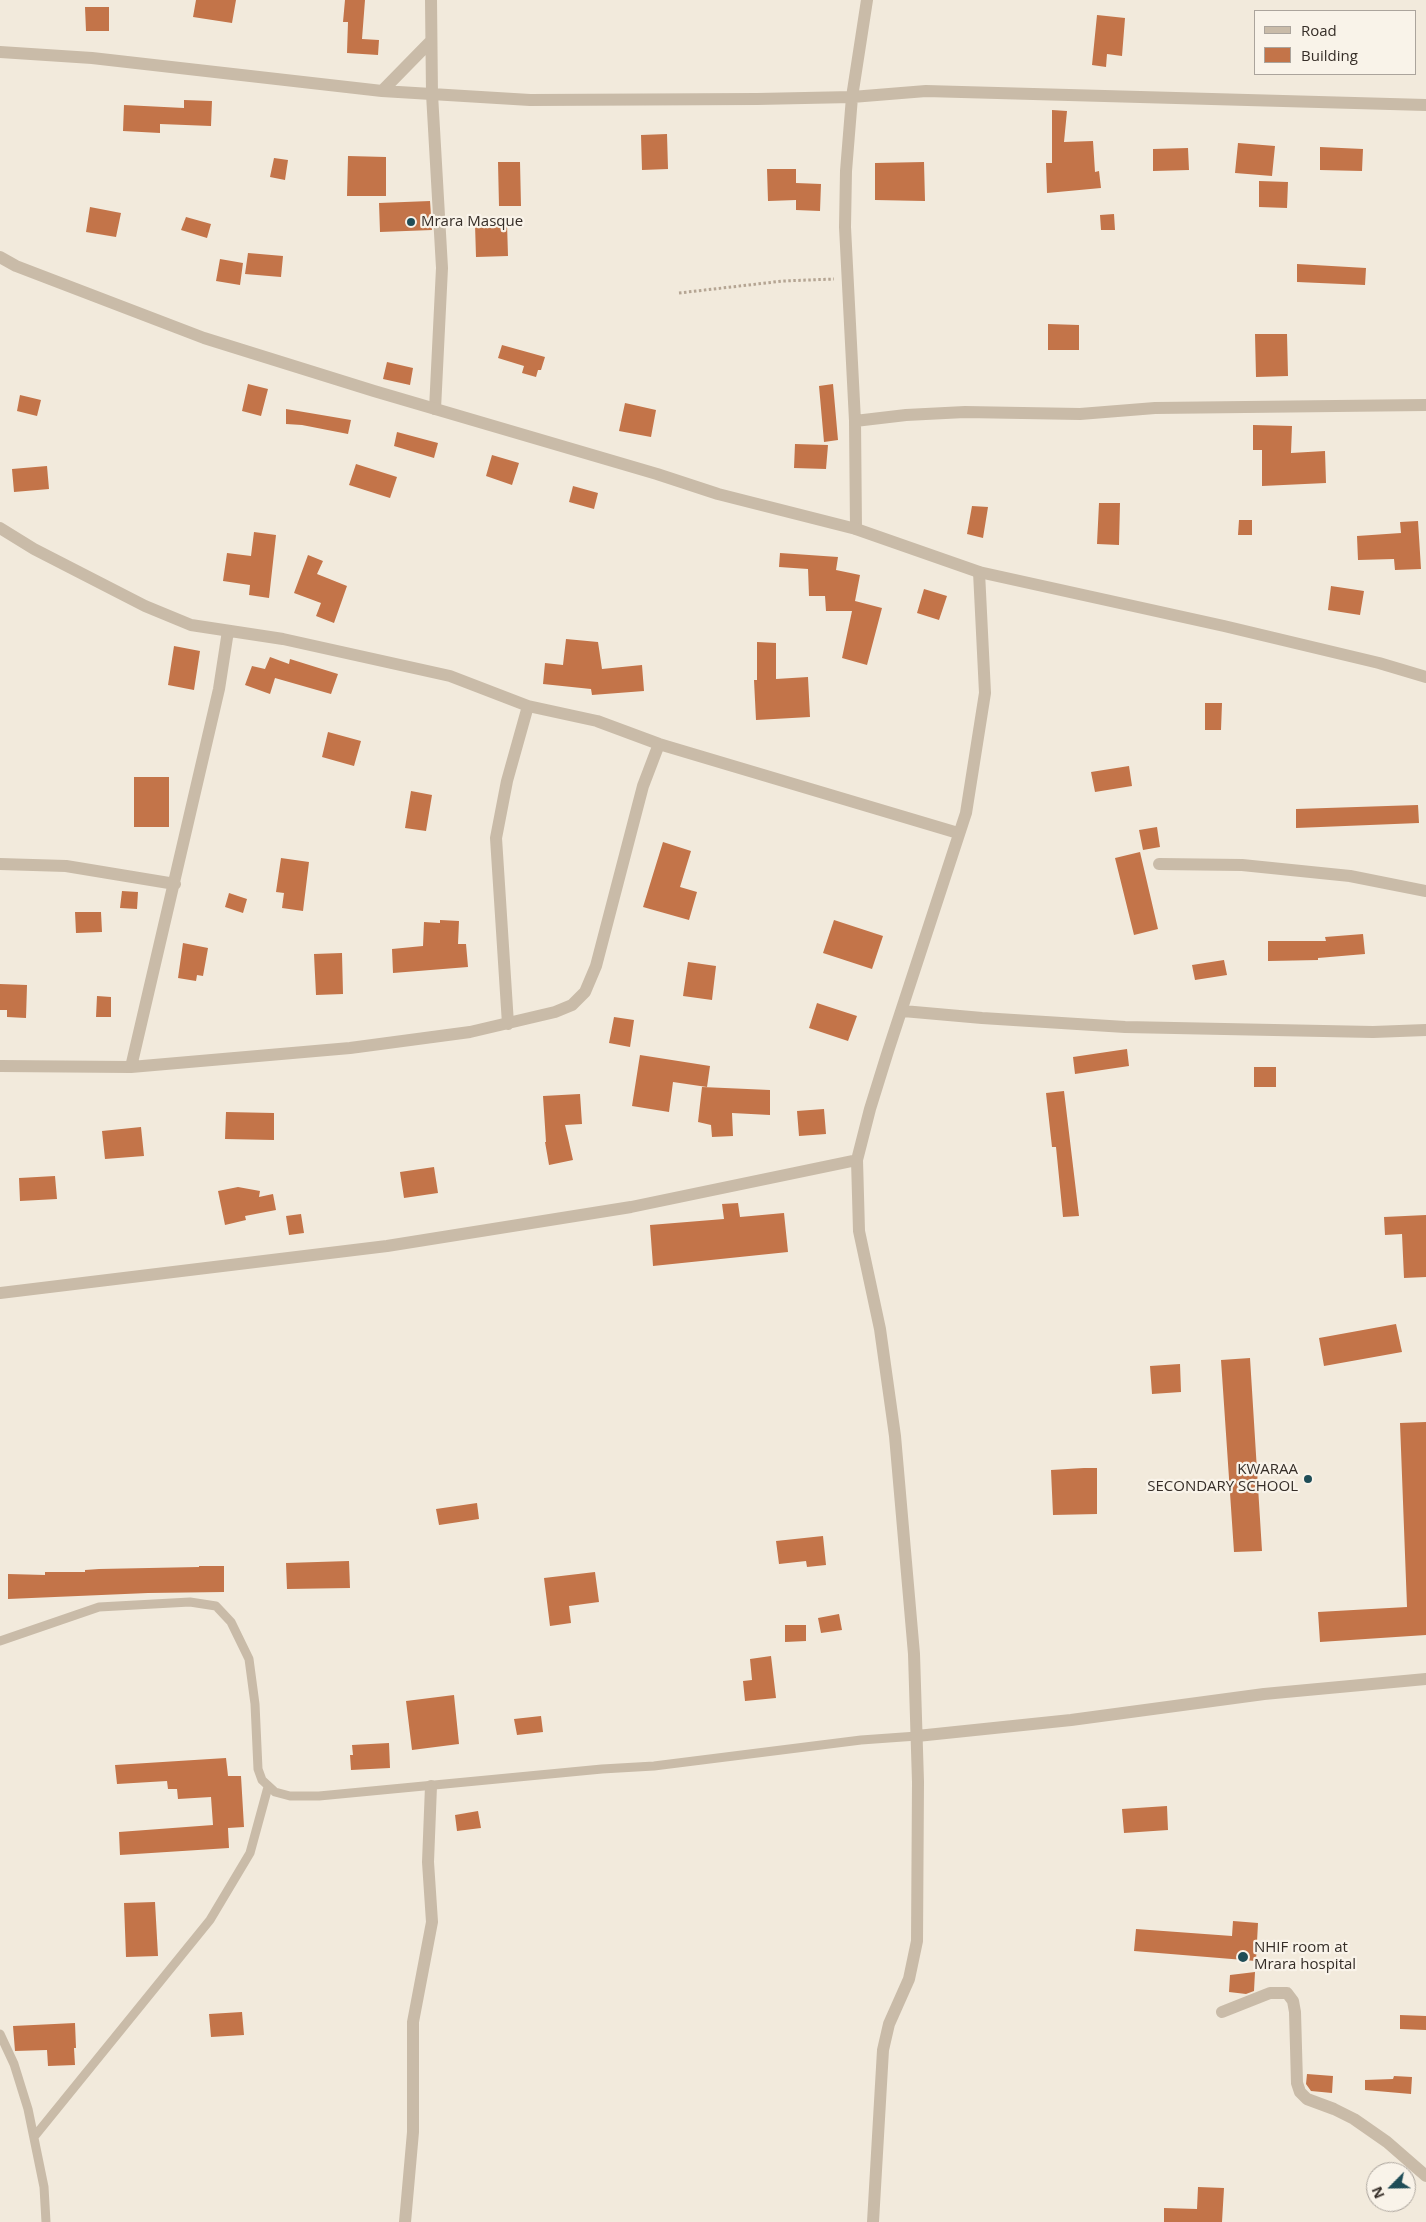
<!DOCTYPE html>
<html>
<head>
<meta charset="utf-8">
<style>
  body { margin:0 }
  #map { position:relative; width:1426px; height:2222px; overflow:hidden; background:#f2eadc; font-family:"Open Sans",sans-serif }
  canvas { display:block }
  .legend { position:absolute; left:1254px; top:10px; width:162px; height:65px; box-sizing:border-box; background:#f9f3e9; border:1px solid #aba49c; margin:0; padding:6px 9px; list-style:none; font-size:15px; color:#362e28 }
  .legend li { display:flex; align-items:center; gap:10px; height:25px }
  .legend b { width:25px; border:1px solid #aba49c }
  .north { position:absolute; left:1366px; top:2162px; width:50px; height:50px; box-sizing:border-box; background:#f9f3e9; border:1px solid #aba49c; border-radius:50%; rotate:247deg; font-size:14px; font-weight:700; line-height:20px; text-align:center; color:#362e28 }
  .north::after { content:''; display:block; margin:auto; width:18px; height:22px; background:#1f4d57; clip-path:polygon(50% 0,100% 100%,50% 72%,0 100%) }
</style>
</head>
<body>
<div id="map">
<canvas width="1426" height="2222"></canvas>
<ul class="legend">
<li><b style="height:6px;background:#c9bba8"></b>Road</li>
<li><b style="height:14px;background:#c37449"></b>Building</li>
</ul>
<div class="north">N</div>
</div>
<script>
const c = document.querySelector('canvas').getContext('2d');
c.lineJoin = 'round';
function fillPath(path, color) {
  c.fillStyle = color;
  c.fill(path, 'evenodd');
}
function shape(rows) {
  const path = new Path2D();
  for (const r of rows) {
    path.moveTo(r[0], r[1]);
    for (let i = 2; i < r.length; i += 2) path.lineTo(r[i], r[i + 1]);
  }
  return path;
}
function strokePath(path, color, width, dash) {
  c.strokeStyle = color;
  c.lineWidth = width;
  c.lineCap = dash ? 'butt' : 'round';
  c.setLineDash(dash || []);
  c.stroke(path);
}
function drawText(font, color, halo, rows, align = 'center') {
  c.font = font + ' "Open Sans",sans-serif';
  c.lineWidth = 4.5;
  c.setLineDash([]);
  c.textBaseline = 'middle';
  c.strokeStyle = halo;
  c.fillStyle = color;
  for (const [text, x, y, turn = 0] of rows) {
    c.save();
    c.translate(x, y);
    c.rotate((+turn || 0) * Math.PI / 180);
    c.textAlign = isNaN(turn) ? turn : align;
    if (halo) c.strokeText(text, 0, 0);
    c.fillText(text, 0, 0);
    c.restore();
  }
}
fillPath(shape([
  [196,0,236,0,232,23,193,17],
  [345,0,365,0,362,39,379,40,378,55,347,53,348,22,343,22],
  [85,7,109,7,109,31,86,31],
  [1097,15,1125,18,1122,56,1107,54,1106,67,1092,65],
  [184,100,212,101,211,126,160,124,160,133,123,131,124,105,184,108],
  [1052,110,1067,111,1064,142,1093,141,1095,172,1099,171,1101,188,1047,193,1046,163,1052,163],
  [667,134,668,169,642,170,641,135],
  [1238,143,1275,146,1272,176,1235,173],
  [1320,147,1363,149,1362,171,1320,170],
  [1188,148,1189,170,1153,171,1153,149],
  [348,156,386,157,386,196,347,196],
  [274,158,288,160,285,180,270,177],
  [498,162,520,162,521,206,499,206],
  [924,162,925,201,875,200,875,163],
  [767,169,796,169,796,183,821,184,820,211,796,210,796,200,768,201],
  [1259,181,1288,182,1287,208,1259,207],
  [430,201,432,230,380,232,379,203],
  [90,207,121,213,116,237,86,232],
  [1114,214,1115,230,1101,230,1100,215],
  [186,217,211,224,207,238,181,230],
  [507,223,508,256,476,257,475,224],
  [248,253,283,256,281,277,245,274],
  [220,259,243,263,240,285,216,281],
  [1297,264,1366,268,1365,285,1297,282],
  [1048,324,1079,325,1079,350,1048,350],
  [1255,334,1287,334,1288,376,1256,377],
  [502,345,545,357,541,370,538,370,536,377,522,373,524,366,498,358],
  [387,362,413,368,410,385,383,379],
  [248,384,268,389,261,416,242,411],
  [833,384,838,440,824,442,819,386],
  [20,395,41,400,37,416,17,411],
  [625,403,656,410,651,437,619,431],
  [286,409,351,420,348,434,302,425,286,424],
  [1253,425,1292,426,1291,453,1325,451,1326,483,1262,486,1262,450,1253,450],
  [397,432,438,443,434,458,394,446],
  [795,444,828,445,826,469,794,468],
  [492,455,519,463,512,485,486,476],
  [356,464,397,477,390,498,349,485],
  [47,466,49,489,14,492,12,469],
  [573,486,598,493,594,509,569,502],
  [1099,503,1120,503,1119,545,1097,544],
  [972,506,988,507,983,538,967,534],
  [1239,520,1252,520,1252,535,1238,535],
  [1418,521,1421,569,1395,570,1394,559,1358,560,1357,536,1401,533,1400,522],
  [254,532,276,535,269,598,249,595,250,585,223,581,227,553,251,556],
  [780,553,838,557,836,570,860,575,855,601,882,608,867,665,842,658,852,611,826,611,825,596,809,596,808,569,779,567],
  [308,555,323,561,317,574,347,586,334,623,316,616,321,603,294,593],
  [1331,586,1364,591,1360,615,1328,610],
  [924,589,947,596,939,620,917,613],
  [566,639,598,642,602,669,642,665,644,691,592,695,591,689,543,684,545,663,563,665],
  [757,642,776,643,776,679,808,677,810,717,756,720,754,680,757,680],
  [174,646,200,651,194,690,168,685],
  [270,657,289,664,290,659,338,674,331,694,275,678,270,694,245,685,252,666,265,669],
  [1205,703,1222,703,1221,730,1205,730],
  [328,732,361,741,354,766,322,757],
  [1129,766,1132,786,1095,792,1091,772],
  [134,777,169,777,169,827,134,827],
  [411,791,432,795,426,831,405,828],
  [1418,805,1419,823,1296,828,1296,809],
  [1157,827,1160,847,1143,850,1139,830],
  [663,842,691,851,680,887,697,892,689,920,643,907],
  [1140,852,1158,929,1134,935,1115,858],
  [281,858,309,862,303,911,282,908,284,893,276,892],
  [122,891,138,892,137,909,120,908],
  [229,893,247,899,243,913,225,907],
  [75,912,101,912,102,932,76,933],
  [440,920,459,921,458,944,466,944,468,967,393,973,392,949,423,946,424,922,440,923],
  [834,920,883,936,872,969,823,953],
  [1363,934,1365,954,1318,958,1318,960,1268,961,1268,941,1326,941,1325,937],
  [183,943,208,948,203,976,197,975,196,981,178,978],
  [342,953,343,994,316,995,314,954],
  [1224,960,1227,975,1195,980,1192,965],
  [688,962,716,966,712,1000,683,996],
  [0,984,27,985,26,1018,7,1017,7,1010,0,1010],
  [97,996,111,997,111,1017,96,1017],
  [817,1003,857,1016,848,1041,809,1028],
  [614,1017,634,1020,630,1047,609,1043],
  [1127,1049,1129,1066,1075,1074,1073,1057],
  [640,1055,710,1066,707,1087,673,1082,669,1112,632,1106],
  [1254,1067,1276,1067,1276,1087,1254,1087],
  [702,1087,770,1090,770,1115,732,1113,733,1136,712,1137,711,1125,698,1122],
  [1064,1091,1079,1216,1063,1217,1056,1147,1052,1147,1046,1093],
  [580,1094,582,1124,565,1125,573,1160,549,1165,545,1142,546,1142,543,1096],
  [824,1109,826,1134,799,1136,797,1111],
  [226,1112,274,1113,274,1140,225,1139],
  [141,1127,144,1156,105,1159,102,1131],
  [434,1167,438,1193,404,1198,400,1172],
  [55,1176,57,1199,20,1201,19,1178],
  [238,1187,260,1191,259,1197,273,1194,276,1210,245,1216,246,1220,225,1225,218,1191],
  [738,1203,740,1217,784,1213,788,1252,653,1266,650,1225,724,1219,722,1204],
  [301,1214,304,1233,289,1235,286,1216],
  [1426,1215,1426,1277,1404,1278,1402,1234,1385,1235,1384,1217],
  [1396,1324,1402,1352,1324,1366,1319,1338],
  [1250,1358,1262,1551,1234,1552,1221,1360],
  [1180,1364,1181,1392,1152,1394,1150,1366],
  [1426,1422,1426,1635,1320,1642,1318,1612,1407,1607,1400,1423],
  [1084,1468,1097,1468,1097,1514,1053,1515,1051,1470],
  [477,1503,479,1519,439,1525,436,1509],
  [823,1536,826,1565,807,1567,806,1561,779,1564,776,1541],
  [349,1561,350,1588,287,1589,286,1563],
  [199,1566,224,1566,224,1592,148,1593,8,1599,8,1574,45,1575,45,1572,85,1572,85,1570,99,1569,199,1567],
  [595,1572,599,1602,569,1606,571,1623,550,1626,544,1578],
  [839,1614,842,1630,821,1633,818,1618],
  [785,1625,806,1625,806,1641,785,1642],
  [771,1656,776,1698,745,1701,743,1681,752,1680,750,1659],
  [454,1695,459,1744,412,1750,406,1701],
  [541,1716,543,1732,517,1735,514,1719],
  [389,1743,390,1768,351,1770,350,1755,353,1755,352,1745],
  [226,1758,228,1776,241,1776,244,1827,228,1828,229,1848,120,1855,119,1832,213,1825,211,1797,178,1799,177,1789,168,1789,167,1781,117,1784,115,1765],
  [1167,1806,1168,1830,1124,1833,1122,1809],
  [478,1811,481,1828,457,1831,455,1815],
  [155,1902,158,1956,126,1957,124,1903],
  [1233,1921,1258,1923,1256,1961,1134,1951,1136,1929,1232,1936],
  [1255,1972,1254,1991,1246,1994,1229,1992,1230,1975],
  [242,2012,244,2035,211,2037,209,2014],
  [1400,2015,1426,2016,1426,2030,1400,2029],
  [75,2023,76,2048,74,2048,75,2065,48,2066,47,2050,15,2051,13,2026],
  [1307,2074,1333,2076,1332,2093,1311,2091,1306,2084],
  [1394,2076,1412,2077,1411,2094,1365,2090,1365,2080,1393,2079],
  [1198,2187,1224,2188,1222,2222,1164,2222,1164,2208,1197,2209]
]), '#c37449');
strokePath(shape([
  [679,293,783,281,834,279]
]), '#b5a593', 3, [2.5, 2.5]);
strokePath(shape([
  [0,1641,99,1607,190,1602,216,1606,231,1622,249,1659,255,1704,258,1769,262,1780,275,1792,290,1796,319,1796,602,1769,654,1766,861,1740,917,1736],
  [0,2034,14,2064,28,2109,44,2187,46,2222],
  [34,2137,210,1920,250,1853,268,1787]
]), '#c9bba8', 9);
strokePath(shape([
  [431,0,432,94,442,268,435,409],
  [0,52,92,58,382,91,530,100,757,99,852,97,926,91,1426,105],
  [382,91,431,41],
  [855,421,906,415,965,412,1080,414,1155,408,1426,405],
  [0,528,34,549,145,606,191,625,283,639,450,676,528,706,597,721,659,744,958,833],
  [856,529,855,421,845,227,846,171,852,97,867,0],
  [0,864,66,866,175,884],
  [1159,864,1242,865,1350,876,1426,891],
  [903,1011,982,1018,1125,1027,1373,1032,1426,1030],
  [508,1024,496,838,507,781,528,706],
  [0,1066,131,1067,350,1048,470,1032,555,1012,572,1005,585,992,596,966,643,786,659,744],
  [131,1067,219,689,228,631],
  [0,1293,387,1246,631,1207,857,1160],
  [917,1736,1071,1720,1264,1694,1426,1679],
  [1222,2012,1270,1993,1287,1993,1293,2001,1295,2012,1297,2083,1300,2092,1307,2099,1334,2109,1354,2119,1387,2142,1426,2176],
  [405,2222,413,2132,413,2022,432,1922,428,1862,431,1786],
  [873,2222,883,2050,889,2024,909,1979,917,1941,918,1782,914,1654,895,1436,880,1329,859,1231,857,1160,870,1109,888,1051,966,813,985,693,979,572]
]), '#c9bba8', 12);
strokePath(shape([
  [0,257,16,266,204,338,374,391,657,474,718,494,856,529,979,572,1224,626,1379,663,1426,677]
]), '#c9bba8', 12);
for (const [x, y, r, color] of [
  [411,222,5,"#1f4d57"],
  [1308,1479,5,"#1f4d57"],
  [1243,1957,6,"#1f4d57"]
]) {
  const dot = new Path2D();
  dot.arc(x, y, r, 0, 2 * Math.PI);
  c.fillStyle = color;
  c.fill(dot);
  strokePath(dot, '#f9f3e9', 2);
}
drawText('15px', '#362e28', '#f9f3e9', [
  ["Mrara Masque",421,222],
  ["KWARAA",1298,1470,"right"],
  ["SECONDARY SCHOOL",1298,1487,"right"],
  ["NHIF room at",1254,1948],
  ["Mrara hospital",1254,1965]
], 'left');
</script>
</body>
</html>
